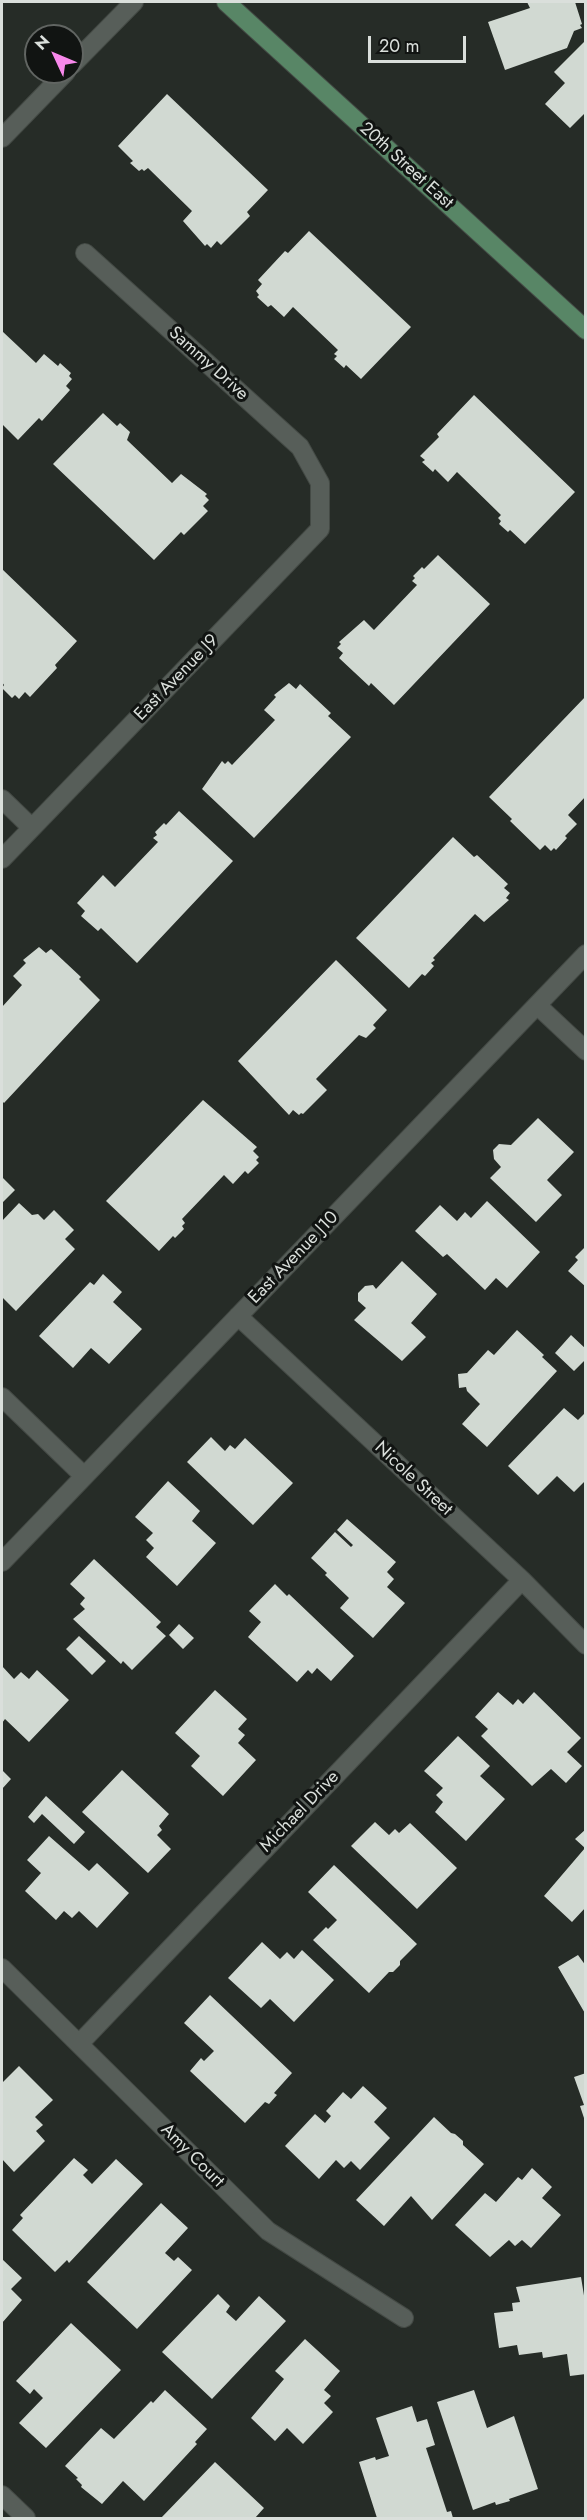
<!DOCTYPE html>
<html>
<head>
<meta charset="utf-8">
<style>
  body { margin:0 }
  #map { position:relative; width:587px; height:2520px; overflow:hidden; background:#262c27; font-family:Jost,sans-serif }
  canvas { display:block }
  .frame { position:absolute; inset:0; border:3px solid #dadfdb; pointer-events:none }
  .north { position:absolute; left:24px; top:24px; width:60px; height:60px; box-sizing:border-box; background:#111412; border:2px solid #616562; border-radius:50%; rotate:314deg; font-size:16px; font-weight:700; line-height:24px; text-align:center; color:#dadfdb }
  .north::after { content:''; display:block; margin:auto; width:21px; height:27px; background:#f888eb; clip-path:polygon(50% 0,100% 100%,50% 72%,0 100%) }
  .scale { position:absolute; left:368px; top:36px; width:98px; height:27px; box-sizing:border-box; border:3px solid #dadfdb; border-top:0; padding-left:8px; font-size:18px; line-height:21px; white-space:nowrap; color:#dadfdb; -webkit-text-stroke:4px #111412; paint-order:stroke }
</style>
</head>
<body>
<div id="map">
<canvas width="587" height="2520"></canvas>
<div class="frame"></div>
<div class="north">N</div>
<div class="scale">20 m</div>
</div>
<script>
const c = document.querySelector('canvas').getContext('2d');
c.lineJoin = 'round';
function fillPath(path, color) {
  c.fillStyle = color;
  c.fill(path, 'evenodd');
}
function shape(rows) {
  const path = new Path2D();
  for (const r of rows) {
    path.moveTo(r[0], r[1]);
    for (let i = 2; i < r.length; i += 2) path.lineTo(r[i], r[i + 1]);
  }
  return path;
}
function strokePath(path, color, width, dash) {
  c.strokeStyle = color;
  c.lineWidth = width;
  c.lineCap = dash ? 'butt' : 'round';
  c.setLineDash(dash || []);
  c.stroke(path);
}
function drawText(font, color, halo, rows, align = 'center') {
  c.font = font + ' Jost,sans-serif';
  c.lineWidth = 6;
  c.setLineDash([]);
  c.textBaseline = 'middle';
  c.strokeStyle = halo;
  c.fillStyle = color;
  for (const [text, x, y, turn = 0] of rows) {
    c.save();
    c.translate(x, y);
    c.rotate((+turn || 0) * Math.PI / 180);
    c.textAlign = isNaN(turn) ? turn : align;
    if (halo) c.strokeText(text, 0, 0);
    c.fillText(text, 0, 0);
    c.restore();
  }
}
fillPath(shape([
  [527,2,575,2,582,24,580,25,582,28,574,31,567,48,505,70,488,22,530,8],
  [586,40,586,112,570,128,545,104,565,83,554,72],
  [167,94,268,190,247,212,250,216,221,245,217,241,211,248,207,244,205,246,183,221,192,211,148,168,144,171,142,169,139,171,130,163,133,161,118,146],
  [309,231,411,327,361,379,346,365,344,368,334,359,337,356,334,354,338,350,293,307,284,317,271,305,268,307,257,297,259,295,256,291,262,284,258,280,285,251,288,253],
  [2,331,36,363,44,354,58,366,60,363,71,373,69,376,72,379,66,386,70,390,42,421,39,418,18,440,2,424],
  [474,395,575,492,525,544,510,530,508,532,499,524,501,521,498,518,501,515,457,472,448,482,435,469,433,472,422,462,425,460,420,456,439,437,437,434],
  [103,413,117,426,120,423,130,432,127,440,172,483,181,474,207,494,205,496,209,500,203,506,208,511,184,535,181,532,154,560,53,464],
  [438,555,490,604,394,705,371,683,369,686,339,658,343,653,337,648,341,644,339,642,364,620,374,630,417,585,412,581,415,578,413,576,422,567,424,569],
  [2,569,77,641,55,665,57,668,30,697,25,692,19,699,15,695,12,698,2,688,4,685,2,682],
  [289,683,296,689,300,684,331,713,328,716,351,737,254,838,202,789,222,761,225,764,228,761,232,765,275,720,264,710,276,697,274,695],
  [586,696,586,796,568,815,577,824,565,836,567,838,556,850,554,848,551,851,545,845,540,850,510,821,512,819,489,797],
  [179,811,233,861,137,963,101,928,98,931,81,916,85,911,77,903,103,875,115,887,158,842,153,838,157,835,155,832,164,823,166,825],
  [453,837,474,857,477,855,508,884,504,888,510,893,506,898,509,900,484,922,475,914,433,958,435,960,431,963,434,966,425,976,422,974,409,988,356,938],
  [39,947,46,953,51,949,81,977,79,979,100,1000,4,1103,2,1101,2,1007,22,985,13,976,26,963,23,960],
  [336,960,387,1010,373,1025,376,1028,366,1038,359,1035,316,1079,327,1090,303,1114,301,1113,299,1115,293,1110,289,1115,238,1061],
  [203,1100,257,1147,253,1151,259,1157,256,1160,259,1163,248,1174,245,1171,233,1184,224,1175,182,1219,185,1223,182,1226,184,1229,175,1238,173,1236,159,1251,106,1201],
  [538,1118,574,1152,547,1180,562,1195,536,1222,490,1178,501,1167,494,1159,493,1150,499,1144,511,1145],
  [2,1177,15,1190,2,1203],
  [487,1201,540,1252,507,1288,496,1278,485,1290,447,1254,443,1257,415,1231,440,1205,457,1221,465,1212,471,1218],
  [19,1203,32,1215,38,1214,44,1220,54,1210,74,1230,65,1239,75,1249,16,1311,2,1297,2,1221],
  [586,1246,586,1287,568,1271,578,1260,575,1257],
  [402,1261,437,1294,411,1323,426,1337,402,1361,354,1320,366,1308,358,1301,358,1293,365,1286,373,1285,376,1289],
  [103,1274,122,1292,113,1302,142,1329,109,1364,91,1348,73,1368,39,1336,90,1282,94,1285],
  [517,1330,544,1355,542,1357,557,1371,487,1447,462,1424,480,1404,467,1391,466,1387,459,1388,458,1374,467,1373,488,1350,494,1355],
  [571,1335,586,1349,586,1359,574,1371,555,1353],
  [564,1408,578,1420,586,1412,586,1480,574,1492,557,1476,538,1495,508,1466],
  [211,1437,225,1451,230,1445,235,1449,245,1438,293,1483,253,1525,187,1462],
  [168,1481,200,1511,192,1521,216,1543,177,1586,146,1557,154,1548,146,1540,153,1533,135,1517],
  [347,1519,396,1562,387,1572,394,1579,387,1587,405,1603,373,1638,340,1608,349,1598,325,1575,327,1573,311,1558,335,1532,351,1547,353,1545,337,1530],
  [94,1559,161,1622,156,1627,166,1636,132,1670,123,1661,121,1664,73,1619,85,1609,80,1604,85,1598,70,1584],
  [275,1584,287,1596,289,1594,354,1656,331,1681,317,1668,312,1674,308,1670,297,1682,248,1637,261,1622,249,1611],
  [179,1624,194,1638,183,1649,169,1635],
  [79,1636,106,1661,92,1675,66,1649],
  [2,1666,14,1679,21,1672,29,1679,37,1670,69,1700,29,1742,5,1719,2,1723],
  [215,1690,247,1719,238,1729,245,1735,238,1743,256,1760,223,1796,191,1766,200,1756,175,1733],
  [498,1692,513,1705,518,1699,523,1704,534,1692,581,1738,567,1752,582,1766,566,1783,551,1769,532,1786,481,1736,488,1729,475,1717],
  [458,1736,490,1766,480,1776,505,1799,466,1841,435,1812,443,1802,436,1795,443,1788,424,1771],
  [2,1770,11,1779,2,1789],
  [122,1770,169,1814,159,1826,162,1830,157,1835,171,1849,148,1873,82,1812],
  [46,1796,85,1832,74,1844,42,1814,34,1823,28,1817],
  [375,1822,389,1835,395,1829,399,1833,410,1823,457,1868,417,1909,351,1846],
  [586,1829,586,1907,572,1922,544,1896,585,1848,575,1839],
  [49,1836,89,1871,97,1863,129,1893,97,1928,79,1911,72,1918,64,1911,56,1920,25,1891,41,1873,27,1860],
  [334,1865,417,1944,400,1961,400,1965,393,1972,389,1972,369,1993,313,1940,326,1927,328,1929,337,1920,308,1892],
  [262,1942,280,1959,287,1952,294,1959,302,1950,334,1980,294,2022,270,1999,261,2008,228,1978],
  [578,1955,586,1966,586,2015,558,1967],
  [210,1995,292,2073,274,2093,277,2095,269,2104,265,2102,245,2123,190,2071,201,2058,204,2061,214,2051,184,2023],
  [19,2066,53,2100,35,2117,43,2125,36,2131,45,2141,14,2172,2,2159,2,2083],
  [586,2073,586,2121,585,2121,580,2106,584,2105,574,2077],
  [363,2086,387,2108,374,2122,390,2138,360,2170,351,2161,344,2168,336,2160,319,2179,285,2146,315,2114,325,2123,331,2116,326,2111,343,2092,351,2099],
  [434,2117,451,2133,455,2134,463,2141,463,2145,484,2164,432,2220,411,2196,384,2226,356,2200],
  [74,2158,88,2170,83,2175,92,2184,116,2159,143,2184,69,2263,67,2260,55,2272,12,2230,23,2218,20,2215],
  [532,2168,552,2187,542,2198,561,2215,531,2248,522,2240,515,2246,509,2240,490,2257,455,2225,485,2193,496,2202,518,2177,522,2180],
  [161,2203,188,2228,165,2253,174,2261,178,2257,192,2270,137,2329,87,2282],
  [2,2259,22,2278,11,2289,22,2300,2,2323],
  [581,2277,586,2308,586,2374,570,2376,567,2354,543,2358,542,2352,519,2355,517,2345,499,2348,494,2313,513,2311,512,2303,520,2302,516,2287],
  [218,2294,230,2306,226,2312,236,2321,259,2296,286,2321,212,2399,162,2352],
  [71,2323,121,2370,46,2448,19,2423,43,2398,34,2389,30,2394,16,2381],
  [305,2339,340,2371,324,2390,331,2396,324,2403,333,2412,303,2444,287,2428,275,2441,251,2418,284,2379,275,2371],
  [165,2390,207,2429,195,2442,197,2444,144,2501,123,2481,102,2504,81,2487,82,2485,76,2479,78,2478,65,2466,101,2428,114,2439,151,2401,153,2403],
  [474,2390,487,2428,514,2416,538,2489,509,2499,510,2501,496,2505,495,2502,473,2510,437,2402],
  [412,2406,417,2422,427,2419,435,2445,426,2448,447,2512,451,2511,453,2518,377,2518,359,2462,375,2457,376,2460,389,2456,376,2418],
  [215,2462,264,2508,255,2518,161,2518]
]), '#d1d9d2');
const minor = shape([
  [72,65,134,2],
  [2,138,66,72],
  [2,799,32,828],
  [2,859,320,529,320,483,300,447,85,253],
  [537,1005,586,1051],
  [238,1316,522,1580,586,1645],
  [2,1397,84,1476],
  [2,1562,586,954],
  [2,1968,268,2231,404,2318],
  [79,2044,522,1580],
  [2,2495,26,2518]
]);
const major = shape([
  [226,2,586,330]
]);
strokePath(minor, '#444a45', 20);
strokePath(major, '#444a45', 20);
strokePath(minor, '#575e59', 18);
strokePath(major, '#588666', 18);
drawText('18px', '#dadfdb', '#111412', [
  ["20th Street East",406,166,42],
  ["Sammy Drive",208,364,42],
  ["East Avenue J9",177,678,-46],
  ["East Avenue J10",294,1258,-46],
  ["Nicole Street",413,1479,43],
  ["Michael Drive",300,1812,-46],
  ["Amy Court",192,2156,45]
]);
</script>
</body>
</html>
